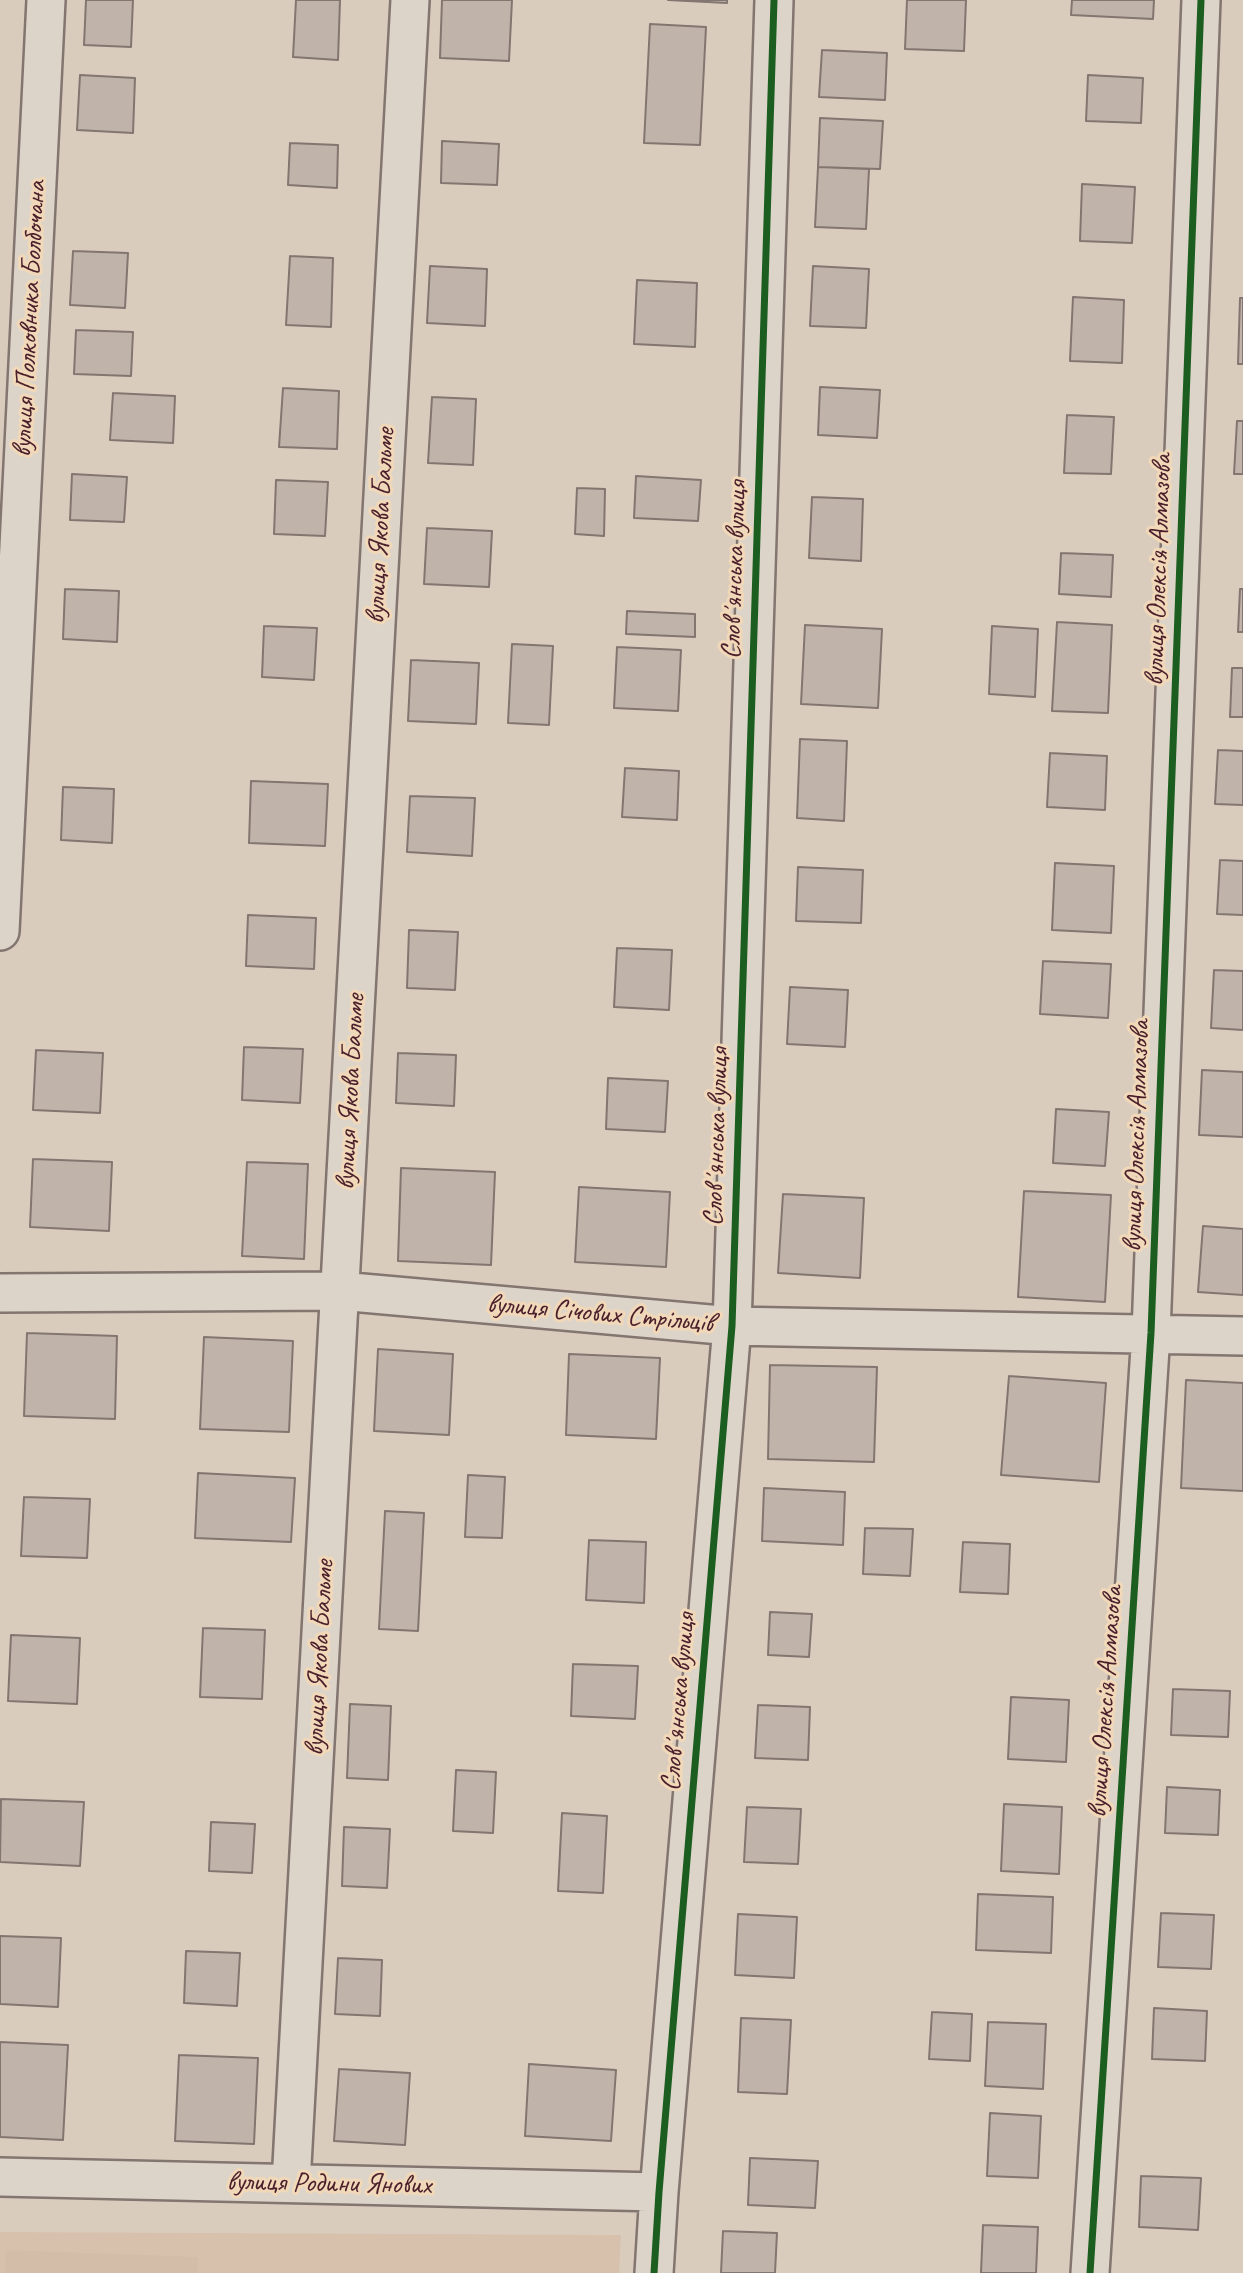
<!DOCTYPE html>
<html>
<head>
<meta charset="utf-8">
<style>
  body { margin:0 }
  canvas { display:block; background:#daccbd }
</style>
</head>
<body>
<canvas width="1243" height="2273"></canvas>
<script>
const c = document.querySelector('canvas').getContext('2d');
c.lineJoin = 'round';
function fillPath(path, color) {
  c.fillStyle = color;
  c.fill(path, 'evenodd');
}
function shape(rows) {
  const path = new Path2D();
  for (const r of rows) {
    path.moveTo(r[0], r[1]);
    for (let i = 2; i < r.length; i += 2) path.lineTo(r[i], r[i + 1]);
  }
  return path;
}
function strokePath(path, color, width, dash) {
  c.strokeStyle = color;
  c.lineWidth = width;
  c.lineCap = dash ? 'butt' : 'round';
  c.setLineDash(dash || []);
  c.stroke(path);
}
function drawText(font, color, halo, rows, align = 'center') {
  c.font = font + ' Caveat,sans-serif';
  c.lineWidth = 6;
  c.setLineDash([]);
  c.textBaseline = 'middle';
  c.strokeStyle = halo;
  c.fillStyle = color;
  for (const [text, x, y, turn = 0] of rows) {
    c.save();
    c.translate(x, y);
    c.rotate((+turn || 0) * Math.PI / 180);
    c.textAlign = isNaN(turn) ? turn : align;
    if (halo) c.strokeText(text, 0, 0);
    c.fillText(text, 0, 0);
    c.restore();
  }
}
fillPath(shape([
  [0,2232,621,2235,619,2273,0,2273]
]), '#d7c1ad');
fillPath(shape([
  [6,2250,198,2257,197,2273,5,2273]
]), '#d3bda9');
const building = shape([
  [86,0,133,0,131,47,84,45,86,0],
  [296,0,340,0,338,60,293,57,296,0],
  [442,0,512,0,509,61,440,58,442,0],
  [668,0,727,0,727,3,668,0],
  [907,0,966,0,964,51,905,49,907,0],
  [1072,0,1154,0,1153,19,1071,15,1072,0],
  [650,24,706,27,700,145,644,143,650,24],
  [822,50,887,53,885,100,819,97,822,50],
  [80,75,135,78,133,133,77,130,80,75],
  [1088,75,1143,78,1141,123,1086,121,1088,75],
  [820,118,883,121,880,169,818,167,820,118],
  [442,141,499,144,497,185,441,183,442,141],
  [290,143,338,145,337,188,288,185,290,143],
  [818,167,869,169,866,229,815,227,818,167],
  [1082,184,1135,187,1132,243,1080,241,1082,184],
  [73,251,128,253,125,308,70,305,73,251],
  [290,256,333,258,331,327,286,325,290,256],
  [430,266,487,269,485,326,427,323,430,266],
  [813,266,869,269,866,328,810,326,813,266],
  [637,280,697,283,695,347,634,344,637,280],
  [1073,297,1124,300,1122,363,1070,361,1073,297],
  [1240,298,1243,298,1243,364,1238,364,1240,298],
  [76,330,133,332,131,376,74,374,76,330],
  [820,387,880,390,877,438,818,435,820,387],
  [283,388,339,391,337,449,279,447,283,388],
  [113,393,175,396,173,443,110,440,113,393],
  [432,397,476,399,473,465,428,463,432,397],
  [1067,415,1114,417,1111,474,1064,473,1067,415],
  [1237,421,1243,421,1243,474,1234,474,1237,421],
  [72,474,127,477,124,522,70,520,72,474],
  [636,476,701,480,698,521,634,518,636,476],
  [276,480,328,482,325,536,274,534,276,480],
  [577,488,605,489,604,536,575,534,577,488],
  [812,497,863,499,861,561,809,558,812,497],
  [427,528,492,531,489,587,424,584,427,528],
  [1061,553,1113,555,1111,597,1059,594,1061,553],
  [65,589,119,591,117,642,63,639,65,589],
  [1240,589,1243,589,1243,632,1238,632,1240,589],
  [627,611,695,614,695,637,626,634,627,611],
  [1057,622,1112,625,1108,713,1052,711,1057,622],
  [805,625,882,629,878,708,801,704,805,625],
  [264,626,317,628,314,680,262,677,264,626],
  [992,626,1038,629,1035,697,989,694,992,626],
  [512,644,553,646,549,725,508,723,512,644],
  [617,647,681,650,678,711,614,708,617,647],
  [411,660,479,663,476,724,408,721,411,660],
  [1232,668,1243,668,1243,717,1230,717,1232,668],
  [800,739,847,741,844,821,797,818,800,739],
  [1218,750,1243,751,1243,805,1215,804,1218,750],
  [1050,753,1107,756,1105,810,1047,807,1050,753],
  [625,768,679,771,677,820,622,817,625,768],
  [251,781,328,784,325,846,249,843,251,781],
  [63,787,114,789,112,843,61,840,63,787],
  [410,796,475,798,472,856,407,852,410,796],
  [1220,860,1243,861,1243,915,1217,914,1220,860],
  [1055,863,1114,866,1111,933,1052,930,1055,863],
  [798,867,863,870,861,923,796,921,798,867],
  [248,915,316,918,314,969,246,966,248,915],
  [409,930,458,932,455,990,407,988,409,930],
  [617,948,672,950,669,1010,614,1007,617,948],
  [1043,961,1111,964,1108,1018,1040,1014,1043,961],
  [1214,970,1243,971,1243,1030,1211,1028,1214,970],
  [790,987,848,990,845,1047,787,1044,790,987],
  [244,1047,303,1049,300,1103,242,1100,244,1047],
  [36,1050,103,1053,100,1113,33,1110,36,1050],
  [398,1053,456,1055,454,1106,396,1103,398,1053],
  [1202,1070,1243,1072,1243,1137,1199,1135,1202,1070],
  [608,1078,668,1081,665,1132,606,1129,608,1078],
  [1056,1109,1109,1112,1105,1166,1053,1163,1056,1109],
  [33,1159,112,1162,109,1231,30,1227,33,1159],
  [247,1162,308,1164,304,1259,242,1256,247,1162],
  [401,1168,495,1172,491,1265,398,1261,401,1168],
  [579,1187,670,1192,666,1267,575,1262,579,1187],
  [1024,1191,1111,1195,1105,1302,1018,1297,1024,1191],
  [783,1194,864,1198,860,1278,778,1273,783,1194],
  [1203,1226,1243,1229,1243,1295,1198,1292,1203,1226],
  [27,1333,117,1336,115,1419,24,1416,27,1333],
  [204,1337,293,1341,289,1432,200,1429,204,1337],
  [378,1349,453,1354,449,1435,374,1431,378,1349],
  [569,1354,660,1358,656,1439,566,1435,569,1354],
  [770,1365,877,1367,874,1462,768,1459,770,1365],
  [1009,1376,1106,1383,1099,1482,1001,1475,1009,1376],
  [1186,1380,1243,1383,1243,1491,1181,1488,1186,1380],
  [198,1473,295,1478,291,1542,195,1538,198,1473],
  [468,1475,505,1477,502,1538,465,1537,468,1475],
  [764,1488,845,1492,843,1545,762,1541,764,1488],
  [24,1497,90,1499,87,1558,21,1556,24,1497],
  [385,1511,424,1513,418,1631,379,1629,385,1511],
  [865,1528,913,1529,910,1576,863,1574,865,1528],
  [589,1540,646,1542,644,1603,586,1600,589,1540],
  [963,1542,1010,1544,1008,1594,960,1592,963,1542],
  [770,1612,812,1614,809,1657,768,1655,770,1612],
  [203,1628,265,1630,262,1699,200,1697,203,1628],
  [11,1635,80,1638,77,1704,8,1701,11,1635],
  [573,1664,638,1666,635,1719,571,1716,573,1664],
  [1173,1689,1230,1691,1228,1737,1171,1735,1173,1689],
  [1011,1697,1069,1700,1066,1762,1008,1759,1011,1697],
  [350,1704,391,1706,388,1780,347,1778,350,1704],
  [758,1705,810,1707,808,1760,755,1758,758,1705],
  [456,1770,496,1772,493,1833,453,1831,456,1770],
  [1167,1787,1220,1790,1218,1835,1165,1833,1167,1787],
  [1,1799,84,1802,80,1866,0,1862,1,1799],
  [1004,1804,1062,1807,1059,1874,1001,1871,1004,1804],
  [747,1807,801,1809,798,1864,744,1862,747,1807],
  [562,1813,607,1816,603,1893,558,1891,562,1813],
  [211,1822,255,1824,252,1873,209,1871,211,1822],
  [344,1827,390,1829,387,1888,342,1886,344,1827],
  [978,1894,1053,1897,1051,1953,976,1950,978,1894],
  [1161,1913,1214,1915,1211,1969,1158,1967,1161,1913],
  [738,1914,797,1917,794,1978,735,1975,738,1914],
  [0,1936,61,1938,58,2007,0,2004,0,1936],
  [186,1951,240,1953,237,2006,184,2003,186,1951],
  [338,1958,382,1960,380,2016,335,2014,338,1958],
  [1154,2008,1207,2011,1205,2061,1152,2059,1154,2008],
  [932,2012,972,2014,970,2061,929,2059,932,2012],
  [741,2018,791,2020,787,2094,738,2092,741,2018],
  [988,2022,1046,2024,1043,2089,985,2086,988,2022],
  [0,2042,68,2045,63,2140,0,2137,0,2042],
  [179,2055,258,2058,254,2144,175,2141,179,2055],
  [529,2064,616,2070,611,2141,525,2136,529,2064],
  [339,2069,410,2073,405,2145,334,2141,339,2069],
  [990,2113,1041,2116,1038,2178,987,2176,990,2113],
  [750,2158,818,2161,815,2208,748,2205,750,2158],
  [1141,2176,1201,2178,1198,2230,1139,2227,1141,2176],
  [983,2225,1038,2227,1036,2273,981,2273,983,2225],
  [723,2231,777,2233,775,2273,721,2273,723,2231]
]);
fillPath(building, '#c0b4aa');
strokePath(building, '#837570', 2);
const minor = shape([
  [0,931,46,0],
  [0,1293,340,1291,732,1326,1243,1336],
  [0,2177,659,2192],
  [291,2183,410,0],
  [654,2273,659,2192,732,1326,774,0],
  [1090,2273,1151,1333,1201,0]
]);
strokePath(minor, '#837570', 42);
strokePath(minor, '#ddd4c9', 37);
strokePath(shape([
  [654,2273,659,2192,732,1326,774,0],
  [1090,2273,1151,1333,1201,0]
]), '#1b5e20', 7);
drawText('28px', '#4a1f2b', '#f1d8b8', [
  ["вулиця Полковника Болбочана",30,319,-87],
  ["вулиця Якова Бальме",381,526,-87],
  ["Словʼянська вулиця",735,570,-88],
  ["вулиця Олексія Алмазова",1159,570,-88],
  ["вулиця Якова Бальме",351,1092,-87],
  ["вулиця Олексія Алмазова",1137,1136,-88],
  ["Словʼянська вулиця",717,1137,-88],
  ["вулиця Січових Стрільців",600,1314,5],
  ["вулиця Якова Бальме",320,1658,-87],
  ["Словʼянська вулиця",679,1702,-85],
  ["вулиця Олексія Алмазова",1106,1702,-86],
  ["вулиця Родини Янових",329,2184,1]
]);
</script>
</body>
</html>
